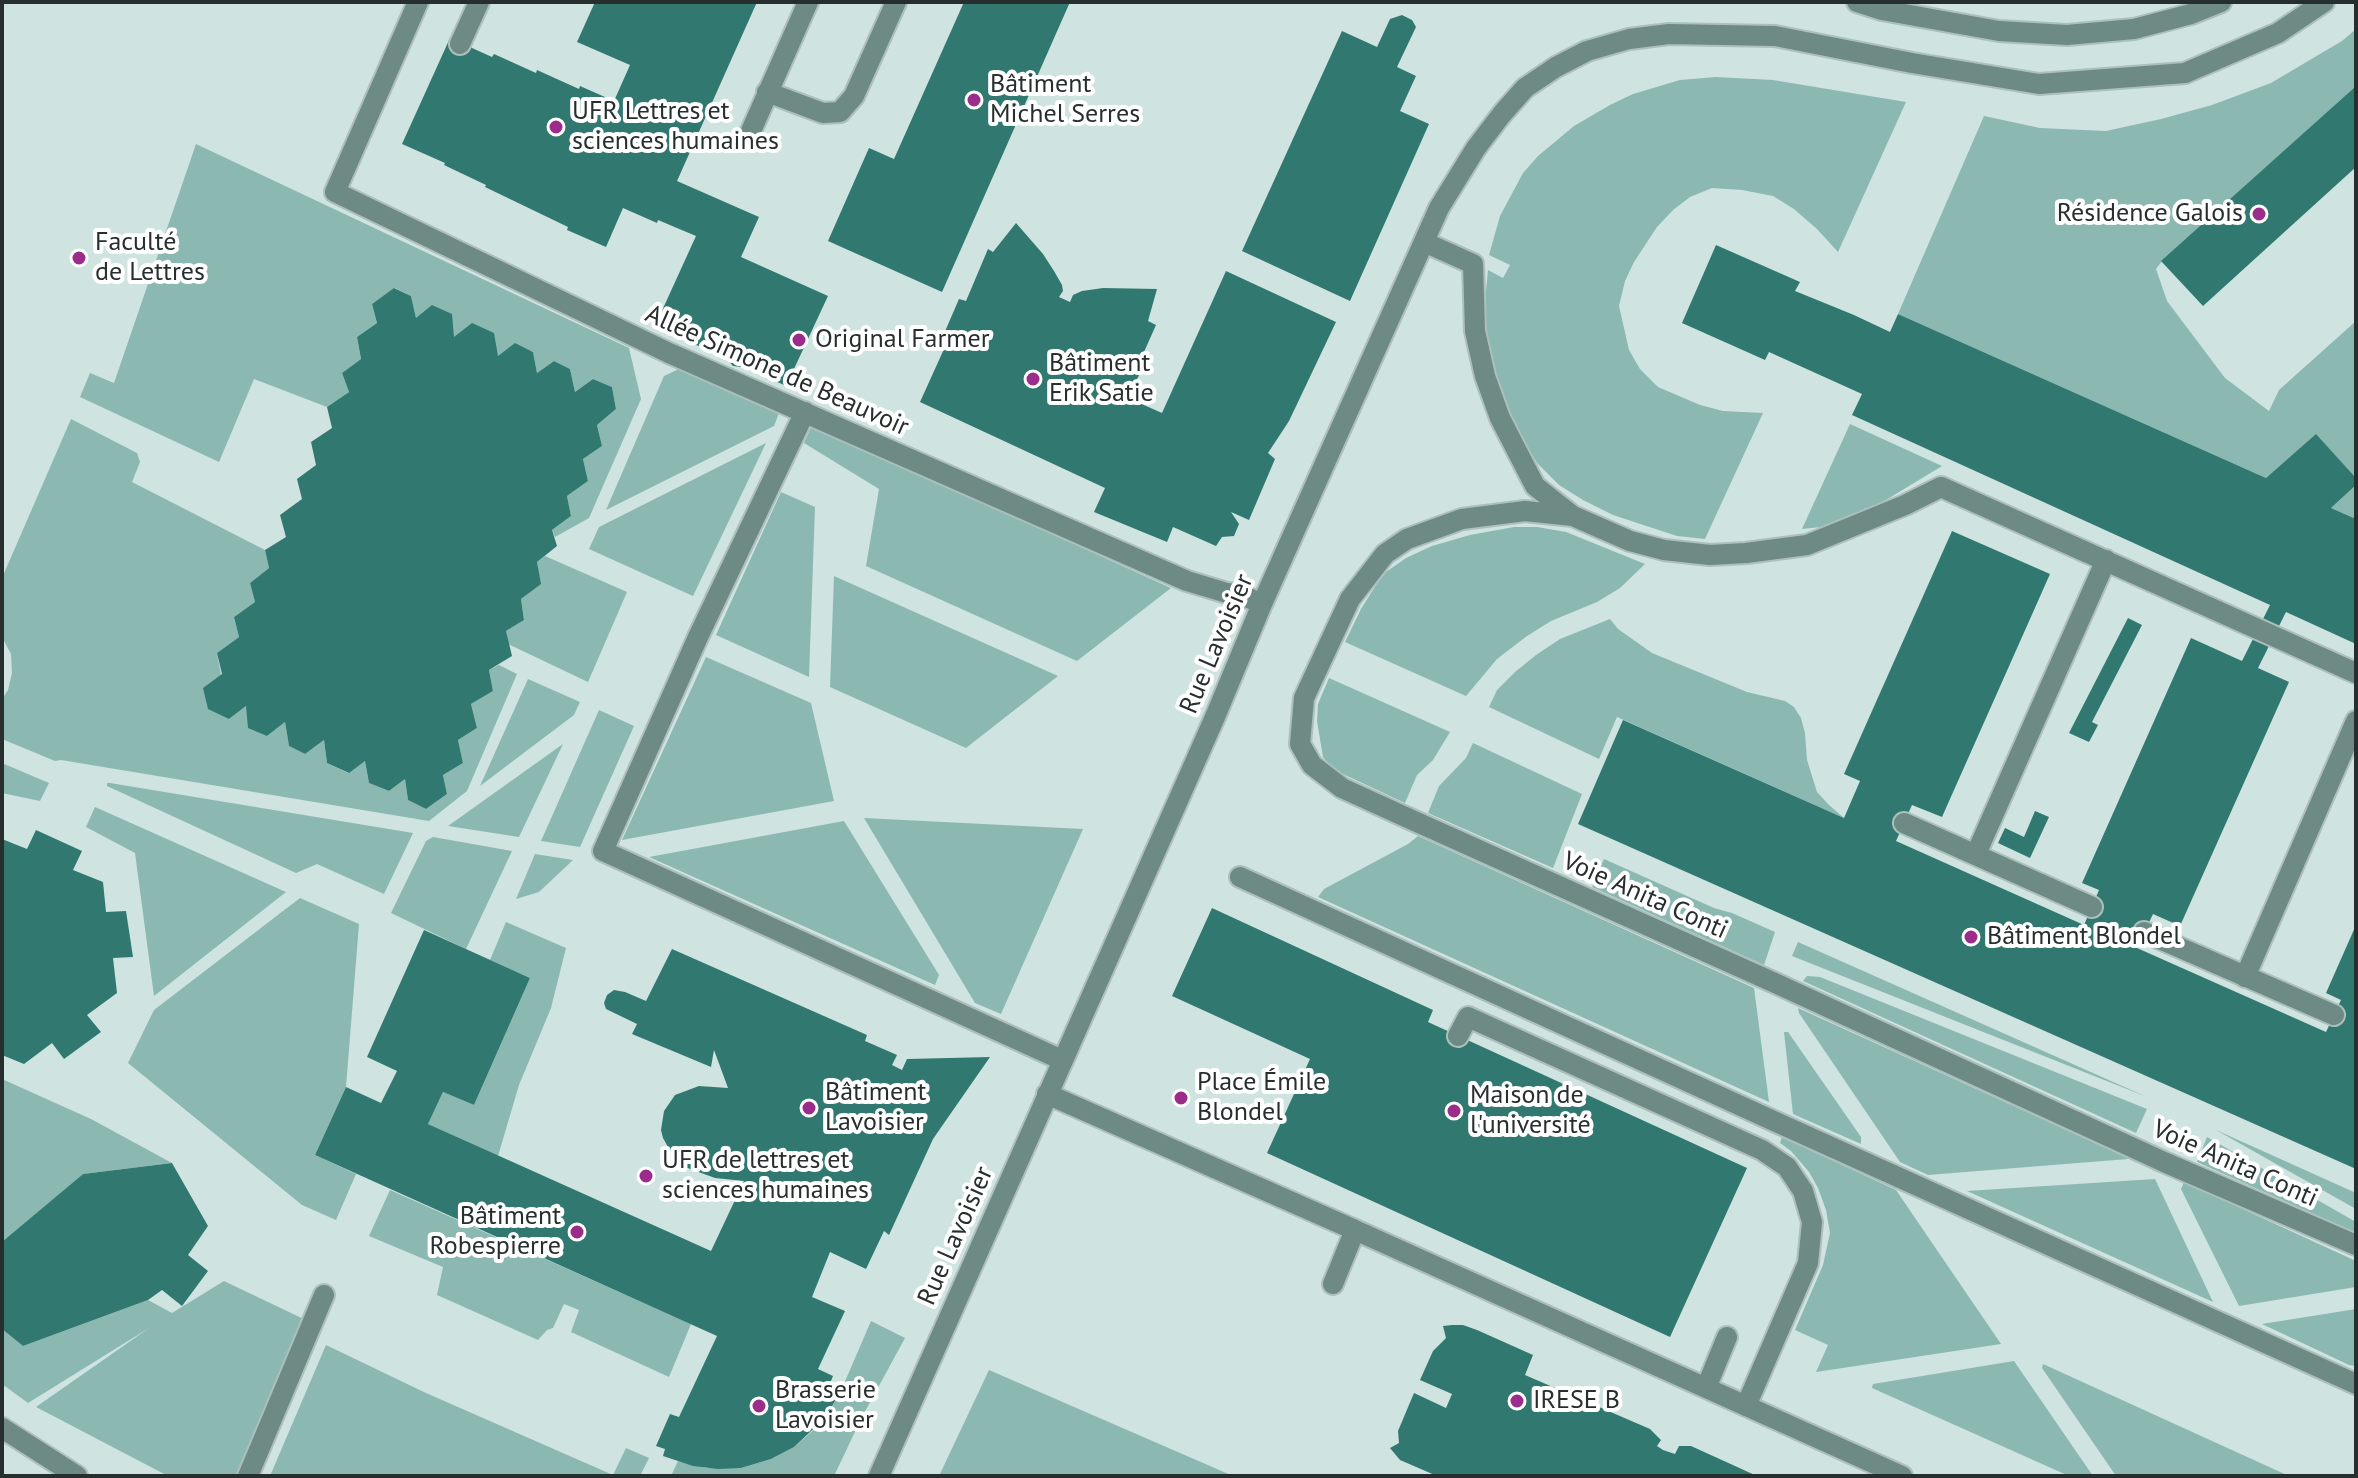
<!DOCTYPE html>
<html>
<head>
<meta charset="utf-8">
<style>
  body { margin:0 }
  #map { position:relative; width:2358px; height:1478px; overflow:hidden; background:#cfe3e0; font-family:"PT Sans",sans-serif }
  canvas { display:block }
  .frame { position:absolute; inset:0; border:4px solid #272f2e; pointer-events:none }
</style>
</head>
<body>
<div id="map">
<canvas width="2358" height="1478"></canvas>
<div class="frame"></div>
</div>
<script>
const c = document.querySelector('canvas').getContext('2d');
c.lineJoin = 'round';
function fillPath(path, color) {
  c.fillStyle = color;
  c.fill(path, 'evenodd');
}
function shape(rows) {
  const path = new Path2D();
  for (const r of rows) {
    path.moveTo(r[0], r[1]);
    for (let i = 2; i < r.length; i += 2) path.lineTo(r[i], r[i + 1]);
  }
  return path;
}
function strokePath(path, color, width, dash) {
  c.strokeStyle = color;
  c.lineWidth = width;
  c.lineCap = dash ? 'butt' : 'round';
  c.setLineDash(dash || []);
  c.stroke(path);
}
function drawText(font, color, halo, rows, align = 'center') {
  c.font = font + ' "PT Sans",sans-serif';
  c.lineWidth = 8;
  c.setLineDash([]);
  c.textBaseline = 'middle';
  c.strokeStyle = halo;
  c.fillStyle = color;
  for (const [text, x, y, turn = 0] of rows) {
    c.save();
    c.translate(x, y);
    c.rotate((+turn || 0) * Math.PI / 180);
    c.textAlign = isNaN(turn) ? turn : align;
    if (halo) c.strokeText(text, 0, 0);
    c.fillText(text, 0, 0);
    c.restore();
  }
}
fillPath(shape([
  [2356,29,2356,86,2162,261,2156,269,2167,301,2225,378,2269,411,2279,390,2356,321,2356,478,2316,435,2266,478,1898,314,1984,116,2040,128,2106,131,2161,119,2212,105,2271,83,2342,41],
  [1716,77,1773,80,1906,102,1838,252,1817,229,1794,209,1773,196,1742,190,1712,188,1690,197,1673,210,1657,227,1634,262,1625,281,1619,306,1629,350,1640,369,1658,387,1700,405,1723,411,1763,413,1705,539,1677,536,1613,515,1583,500,1559,485,1538,464,1517,433,1492,366,1486,325,1486,291,1488,270,1503,278,1510,265,1489,255,1500,216,1523,173,1538,156,1574,126,1610,105,1633,94,1680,80],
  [196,144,629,348,641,399,589,518,555,537,552,530,571,516,567,496,588,481,583,459,602,446,597,425,616,409,612,387,593,379,575,392,570,369,554,361,537,373,533,352,515,344,498,356,454,337,416,318,411,296,395,288,372,304,377,323,357,337,361,359,342,373,349,392,327,407,254,379,219,462,80,397,90,373,114,383],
  [681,368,779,413,774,426,606,510,664,376],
  [71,419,137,453,140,462,132,482,265,550,269,568,250,583,255,602,234,617,239,637,217,653,229,719,246,706,267,736,285,722,289,746,305,754,324,740,327,763,348,773,365,761,369,783,389,791,405,779,408,800,426,809,447,794,443,775,463,763,458,740,477,728,471,704,493,691,489,670,499,665,517,674,467,791,429,821,61,760,55,761,2,739,2,699,8,690,12,673,11,654,2,637,2,578],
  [1850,424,1942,466,1881,503,1853,517,1821,527,1802,529],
  [812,425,1171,588,1077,661,866,566,879,489,804,443],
  [766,443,693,596,589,549,599,527],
  [2356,485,2356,519,2331,508],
  [781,492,815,507,809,677,716,635],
  [1514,527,1537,527,1566,532,1645,564,1620,588,1597,602,1551,621,1527,636,1497,659,1466,696,1345,642,1361,609,1376,585,1386,572,1406,558,1432,546,1470,535],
  [545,556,627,592,588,682,508,644,506,631,524,620,521,599,540,584,537,562],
  [834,576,1058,676,966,748,830,687],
  [1610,619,1618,629,1652,653,1747,692,1785,701,1794,707,1801,718,1805,733,1807,760,1817,792,1829,805,1844,818,1617,717,1599,759,1489,707,1497,690,1515,672,1536,655,1560,639],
  [706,657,811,703,834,801,622,840],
  [1329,678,1450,732,1433,760,1417,775,1405,803,1345,775,1331,767,1323,757,1317,721,1318,704],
  [528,679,580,702,574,715,480,786],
  [599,710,634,726,580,847,541,841],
  [1473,743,1582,794,1553,868,1428,813,1439,786,1466,758],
  [563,744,519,837,448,826],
  [2,763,49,783,40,801,2,793],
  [107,783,110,783,413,833,384,894,317,864,296,873,107,786],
  [95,807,286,892,154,996,135,853,86,827],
  [864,818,1083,829,1001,1014,975,1003],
  [844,821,939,975,935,985,649,857],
  [1418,836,1754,988,1769,1102,1318,897,1324,889,1408,844],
  [433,837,512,851,466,949,391,913,426,841],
  [535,854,573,860,539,892,516,899],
  [1604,859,1714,908,1732,913,1775,932,1764,965,1592,887],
  [300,898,359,924,346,1087,315,1155,356,1174,336,1220,302,1205,128,1063,154,1010],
  [506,922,566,948,551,1008,519,1085,498,1156,428,1124,443,1092,474,1105,530,978,490,960],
  [1798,942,2147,1097,1792,956],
  [1807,976,1820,977,2147,1109,2136,1133,1803,981],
  [1798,1008,2126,1157,2128,1159,1928,1175,1900,1162,1799,1013],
  [1784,1032,1788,1032,1861,1137,1861,1144,1793,1114],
  [2,1079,91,1119,172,1163,83,1174,2,1243],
  [2216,1130,2356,1193,2356,1209],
  [1782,1137,1896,1190,2001,1344,1816,1372,1828,1345,1795,1330,1823,1265,1830,1233,1826,1210,1818,1188,1809,1172,1791,1151,1780,1143],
  [2207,1137,2356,1222,2356,1233,2197,1162],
  [2155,1179,2213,1302,1967,1191],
  [2184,1182,2356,1261,2356,1287,2239,1306,2181,1189],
  [390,1190,691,1324,669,1377,571,1332,579,1310,564,1304,553,1328,547,1330,538,1340,437,1295,443,1267,369,1236],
  [224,1281,312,1323,248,1476,168,1476,36,1407,149,1328,28,1403,2,1384,2,1329,23,1346,148,1300,172,1313],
  [2356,1309,2356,1366,2349,1365,2262,1324],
  [871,1321,905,1338,862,1417,834,1476,671,1476,678,1461,706,1468,741,1468,771,1459,794,1447,816,1428,830,1410,840,1393],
  [326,1345,426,1393,613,1475,626,1448,649,1458,640,1476,270,1476],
  [2014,1361,2093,1476,2069,1476,1872,1388,1873,1384],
  [2043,1364,2289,1476,2116,1476,2042,1368],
  [989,1370,1233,1476,939,1476]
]), '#8bb9b2');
fillPath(shape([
  [595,2,757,2,677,181,759,217,741,257,828,296,786,386,752,370,757,360,755,358,743,367,733,366,726,358,727,346,722,343,716,354,655,326,696,236,658,220,657,223,623,208,606,247,567,230,568,227,485,187,486,185,444,165,445,163,402,144,450,38,492,57,494,54,536,73,537,70,579,89,580,86,614,101,630,65,577,42],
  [964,2,1070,2,942,292,828,241,869,148,894,159],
  [1402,15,1412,20,1416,27,1397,67,1416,76,1400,111,1429,124,1350,301,1242,251,1342,31,1377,47,1390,19],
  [2356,86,2356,167,2203,306,2161,261],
  [1016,223,1043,254,1054,271,1062,285,1063,291,1059,297,1070,302,1073,295,1082,291,1103,288,1157,289,1148,321,1156,325,1136,370,1141,371,1128,398,1162,413,1226,271,1336,322,1289,421,1268,453,1275,459,1249,520,1231,512,1239,524,1234,536,1222,537,1216,546,1173,527,1167,542,1094,512,1105,488,920,402,949,338,943,336,959,299,966,301,988,249,993,252],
  [1716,245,1800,282,1795,291,1854,315,1890,332,1898,314,2266,478,2316,434,2356,478,2356,485,2331,508,2356,519,2356,644,2286,612,2258,668,2289,682,2180,926,2153,914,2137,948,2326,1032,2341,1000,2326,993,2356,925,2356,1169,1578,824,1623,720,1844,818,1860,781,1844,774,1952,531,2050,574,1942,817,1912,805,1896,841,2084,925,2099,890,2082,883,2191,638,2242,661,2270,605,1852,415,1862,394,1769,352,1765,360,1682,323],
  [394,288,411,296,416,318,432,305,452,314,454,337,472,323,494,333,498,356,515,343,533,352,537,373,554,361,570,369,575,392,593,379,612,387,616,409,597,425,602,446,583,459,588,481,567,496,571,516,552,530,557,546,537,562,541,584,521,599,524,620,506,631,512,656,489,670,493,691,471,704,477,728,458,740,463,763,443,775,447,794,426,809,408,800,405,779,389,791,369,783,365,761,349,773,327,763,324,740,305,754,289,746,285,722,267,736,248,728,246,706,229,719,208,709,203,688,222,674,217,653,239,637,234,617,255,602,250,583,269,568,265,550,286,537,280,515,302,499,297,479,316,465,311,442,332,428,327,407,349,392,342,373,361,359,357,337,377,323,372,304],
  [2128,618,2142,625,2092,722,2098,725,2089,742,2069,733],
  [2035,811,2049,817,2030,858,1998,843,2005,828,2024,837],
  [36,830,82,851,73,870,103,882,106,912,126,911,133,957,113,958,117,993,87,1015,101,1032,64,1059,52,1043,24,1064,2,1055,2,839,27,849],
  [1212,908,1433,1010,1428,1022,1747,1168,1670,1337,1267,1153,1310,1059,1172,996],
  [424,930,530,978,474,1105,443,1092,428,1124,711,1251,744,1181,715,1178,685,1167,673,1156,663,1138,661,1130,664,1111,675,1095,699,1086,728,1088,714,1050,711,1067,632,1034,637,1024,606,1009,604,1003,607,995,614,990,625,992,646,1001,672,949,867,1035,865,1041,897,1055,892,1065,902,1070,907,1059,990,1057,933,1139,889,1235,884,1231,866,1269,830,1252,812,1297,845,1311,818,1369,833,1376,828,1388,840,1393,824,1419,794,1447,771,1459,741,1468,718,1469,693,1466,663,1456,665,1449,656,1446,670,1414,679,1417,717,1336,315,1155,346,1087,381,1103,397,1071,367,1057],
  [172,1163,208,1226,188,1255,208,1271,182,1306,162,1290,148,1300,23,1346,2,1329,2,1242,83,1174],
  [1452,1325,1463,1325,1477,1330,1533,1355,1525,1375,1650,1429,1661,1440,1657,1446,1663,1450,1675,1454,1679,1446,1691,1446,1757,1476,1487,1476,1482,1474,1481,1476,1437,1476,1400,1460,1390,1448,1399,1443,1398,1431,1414,1393,1446,1408,1452,1394,1420,1380,1433,1351,1446,1338,1443,1326]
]), '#317970');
const minor = shape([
  [418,2,335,192,669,353,1187,581,1227,593,1242,595,1262,604],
  [1857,2,1882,10,1999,31,2067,35,2134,29,2191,14,2221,2],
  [460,44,479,2],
  [767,92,823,113,840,112,854,96,896,2],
  [751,131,808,2],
  [1424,242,1473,264,1475,331,1485,376,1500,418,1535,486,1573,516,1630,541,1664,550,1710,555,1746,553,1807,545,1905,505,1941,487,2356,673],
  [805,412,698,637,603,851,1062,1060],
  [1573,516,1525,511,1462,519,1407,539,1385,554,1350,599,1304,698,1300,744,1312,765,1342,788,1410,819,1775,983,2164,1162,2356,1245],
  [1904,823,2092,907],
  [1976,854,2106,560],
  [1240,877,1776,1122,2356,1384],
  [2144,932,2334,1015],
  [2245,977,2356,721],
  [1458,1036,1468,1017,1762,1150,1787,1167,1803,1191,1812,1222,1808,1263,1746,1406],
  [1047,1094,1355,1230],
  [1333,1284,1355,1230,1902,1476],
  [1706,1388,1727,1337],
  [2,1428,77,1476],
  [248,1476,324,1295],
  [879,1476,1215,717,1262,604,1439,208,1476,148,1502,114,1525,88,1556,67,1587,51,1629,39,1669,34,1775,36,1912,63,2039,84,2185,73,2278,33,2324,2]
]);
strokePath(minor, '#adbfbc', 24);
strokePath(minor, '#6d8a85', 20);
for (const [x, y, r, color] of [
  [974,100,8,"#9b2c8b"],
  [556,127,8,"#9b2c8b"],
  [2259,214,8,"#9b2c8b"],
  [79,258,8,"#9b2c8b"],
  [799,340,8,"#9b2c8b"],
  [1033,379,8,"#9b2c8b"],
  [1971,937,8,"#9b2c8b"],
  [1181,1098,8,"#9b2c8b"],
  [809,1108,8,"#9b2c8b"],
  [1454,1111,8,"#9b2c8b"],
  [646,1176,8,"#9b2c8b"],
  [577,1232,8,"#9b2c8b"],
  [1517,1401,8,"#9b2c8b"],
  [759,1406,8,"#9b2c8b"]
]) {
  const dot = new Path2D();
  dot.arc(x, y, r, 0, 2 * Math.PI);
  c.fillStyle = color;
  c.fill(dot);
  strokePath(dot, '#fff', 3);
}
drawText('26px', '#272f2e', '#fff', [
  ["Bâtiment",990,85],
  ["Michel Serres",990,115],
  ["UFR Lettres et",572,112],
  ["sciences humaines",572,142],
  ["Résidence Galois",2243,214,"right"],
  ["Faculté",95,243],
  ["de Lettres",95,273],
  ["Original Farmer",815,340],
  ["Bâtiment",1049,364],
  ["Erik Satie",1049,394],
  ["Bâtiment Blondel",1987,937],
  ["Place Émile",1197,1083],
  ["Blondel",1197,1113],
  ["Bâtiment",825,1093],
  ["Lavoisier",825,1123],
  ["Maison de",1470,1096],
  ["l'université",1470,1126],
  ["UFR de lettres et",662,1161],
  ["sciences humaines",662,1191],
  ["Bâtiment",561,1217,"right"],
  ["Robespierre",561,1247,"right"],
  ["Brasserie",775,1391],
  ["Lavoisier",775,1421],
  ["IRESE B",1533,1401]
], 'left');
drawText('26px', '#272f2e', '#fff', [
  ["Allée Simone de Beauvoir",777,371,24],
  ["Rue Lavoisier",1217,644,-67],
  ["Voie Anita Conti",1645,896,24],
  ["Voie Anita Conti",2235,1164,24],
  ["Rue Lavoisier",956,1236,-66]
]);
</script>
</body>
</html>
